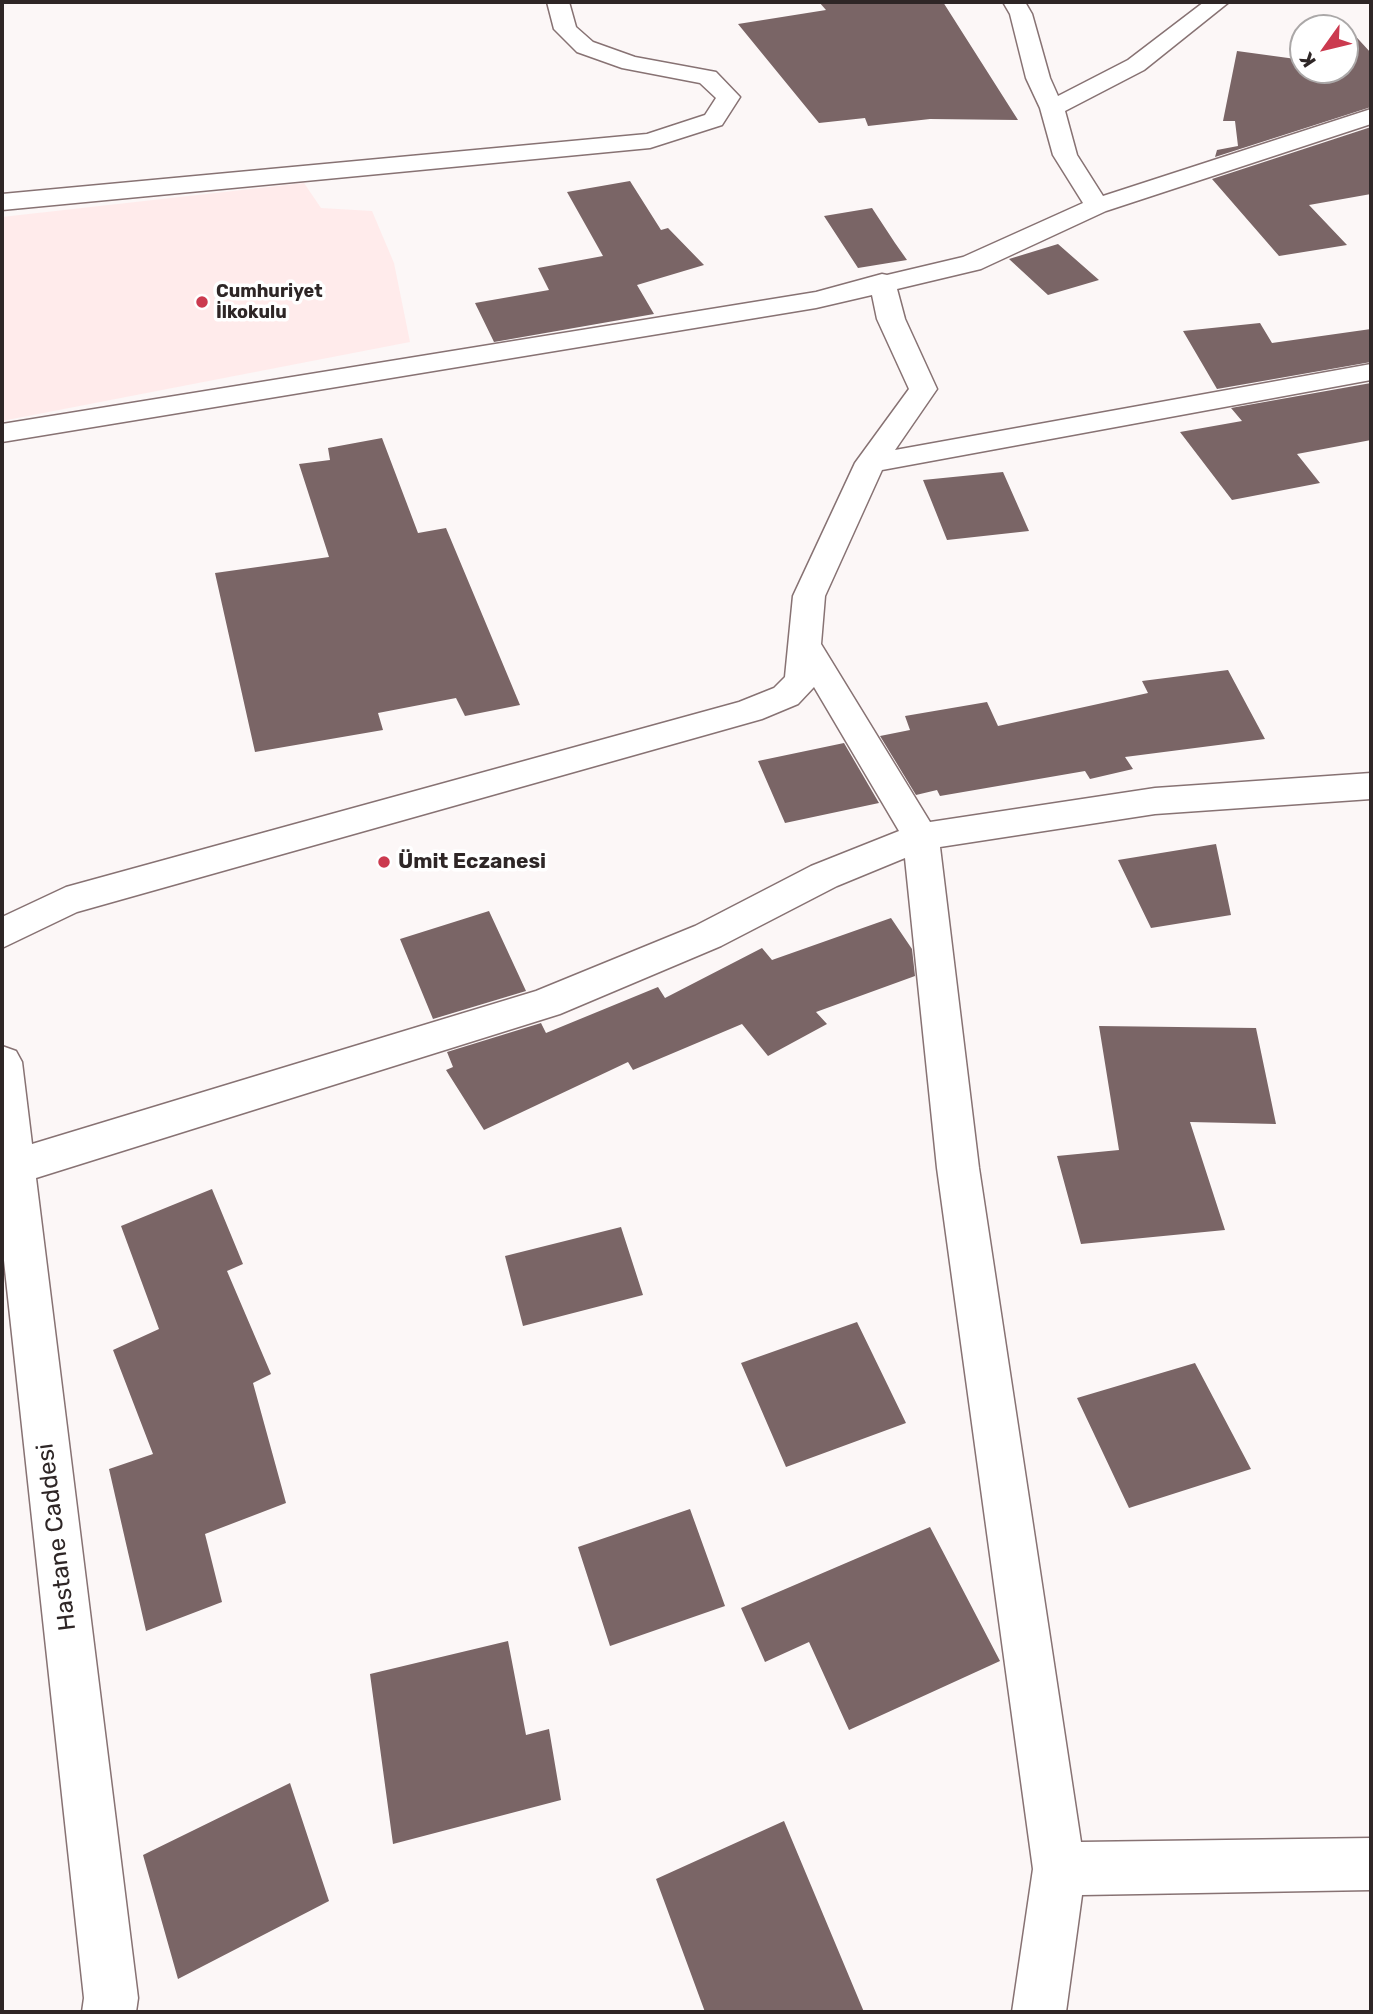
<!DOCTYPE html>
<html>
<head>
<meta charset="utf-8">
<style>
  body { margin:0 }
  #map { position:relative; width:1373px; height:2014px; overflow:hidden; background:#fcf7f7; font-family:Rubik,sans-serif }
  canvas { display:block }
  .frame { position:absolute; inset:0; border:4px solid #2e2626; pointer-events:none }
  .north { position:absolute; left:1289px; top:14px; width:70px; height:70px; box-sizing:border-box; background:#fff; border:2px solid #aba8a8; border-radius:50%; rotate:236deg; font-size:19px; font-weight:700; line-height:28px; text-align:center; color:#2e2626 }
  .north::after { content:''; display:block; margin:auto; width:24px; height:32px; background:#cb3a4f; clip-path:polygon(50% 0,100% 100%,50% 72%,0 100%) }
</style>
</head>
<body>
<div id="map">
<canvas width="1373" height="2014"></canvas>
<div class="frame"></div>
<div class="north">K</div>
</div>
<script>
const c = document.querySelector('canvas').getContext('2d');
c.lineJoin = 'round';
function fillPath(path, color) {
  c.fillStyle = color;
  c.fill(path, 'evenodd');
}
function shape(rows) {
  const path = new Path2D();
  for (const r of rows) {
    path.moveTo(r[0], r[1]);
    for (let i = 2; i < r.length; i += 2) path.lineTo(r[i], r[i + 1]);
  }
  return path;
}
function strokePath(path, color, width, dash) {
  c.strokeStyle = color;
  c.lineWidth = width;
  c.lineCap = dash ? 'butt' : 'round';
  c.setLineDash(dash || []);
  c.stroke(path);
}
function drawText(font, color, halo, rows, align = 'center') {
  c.font = font + ' Rubik,sans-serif';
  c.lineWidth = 7;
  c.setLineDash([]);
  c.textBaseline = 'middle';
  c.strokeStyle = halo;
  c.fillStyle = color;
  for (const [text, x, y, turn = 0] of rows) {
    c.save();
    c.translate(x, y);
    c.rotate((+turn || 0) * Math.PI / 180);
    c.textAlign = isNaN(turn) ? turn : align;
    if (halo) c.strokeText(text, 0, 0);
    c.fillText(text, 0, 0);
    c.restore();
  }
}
fillPath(shape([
  [304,183,321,208,372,211,394,263,410,342,2,421,2,217]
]), '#ffebeb');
fillPath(shape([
  [819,2,943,2,1018,120,930,119,868,126,865,118,819,123,738,24,826,10],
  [1345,29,1349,29,1371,53,1371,107,1215,157,1217,150,1238,146,1235,121,1223,121,1237,51,1303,60,1303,70,1345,70],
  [1371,127,1371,194,1309,205,1347,245,1279,256,1212,179],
  [630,181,661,230,668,228,704,265,637,285,654,314,494,342,475,303,549,290,538,268,603,256,567,192],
  [872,208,895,243,907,260,858,268,824,216],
  [1058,244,1099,280,1048,295,1009,259],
  [1260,323,1272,343,1371,329,1371,362,1217,389,1183,331],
  [1371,383,1371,440,1297,454,1320,483,1232,500,1180,432,1242,421,1231,408],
  [382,438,418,533,446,528,520,705,465,716,456,698,378,713,383,730,255,752,215,573,329,557,299,464,330,460,328,448],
  [1003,472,1029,531,947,540,923,480],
  [1228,670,1265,739,1125,757,1133,769,1090,779,1085,771,940,796,937,790,916,795,880,736,910,730,905,716,987,702,998,726,1148,693,1142,681],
  [844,743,879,803,785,823,758,761],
  [1216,844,1231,915,1151,928,1118,860],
  [489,911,526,991,433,1019,400,939],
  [891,918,912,949,915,976,816,1012,827,1024,768,1056,742,1024,633,1070,628,1062,484,1130,446,1070,453,1067,447,1052,541,1023,546,1033,658,987,665,998,762,948,772,960],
  [1099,1026,1256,1028,1276,1124,1190,1122,1225,1230,1081,1244,1057,1156,1119,1150],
  [212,1189,243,1264,227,1271,271,1374,253,1383,286,1503,205,1534,222,1602,146,1631,109,1469,153,1454,113,1350,159,1329,121,1226],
  [621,1227,643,1295,523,1326,505,1256],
  [857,1322,906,1423,786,1467,741,1363],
  [1195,1363,1251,1469,1129,1508,1077,1398],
  [690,1509,725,1606,610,1646,578,1547],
  [930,1527,1000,1661,849,1730,809,1642,765,1662,741,1608],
  [508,1641,526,1735,549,1729,561,1800,393,1844,370,1674],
  [290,1783,329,1901,178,1979,143,1855],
  [784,1821,864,2012,705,2012,656,1879]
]), '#7a6566');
const minor = shape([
  [547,2,569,2,576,27,593,42,635,57,716,72,740,97,722,125,650,148,2,210,2,194,647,134,705,115,716,98,700,83,622,68,577,52,554,29,547,2],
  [1003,2,1025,2,1032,14,1050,78,1058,96,1128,60,1204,2,1229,2,1144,70,1065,111,1077,155,1103,196,1371,109,1371,124,1106,211,981,269,897,289,905,319,937,389,895,450,1371,364,1371,380,882,470,825,596,821,644,930,822,1155,788,1371,773,1371,799,1155,814,940,847,979,1168,1081,1842,1371,1838,1371,1890,1082,1895,1066,2012,1012,2012,1033,1869,937,1168,905,858,837,886,721,946,560,1014,36,1178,138,1998,136,2012,82,2012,84,1998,2,1242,2,1046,16,1051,22,1062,32,1144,536,991,695,926,811,866,899,831,814,687,798,704,762,719,77,912,2,948,2,917,66,887,739,702,774,688,785,677,793,596,855,463,909,389,877,319,872,295,816,308,2,442,2,424,816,292,882,274,887,275,963,257,1083,203,1053,155,1040,108,1026,78,1010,14,1003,2]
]);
strokePath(minor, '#877273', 3);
fillPath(minor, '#fff');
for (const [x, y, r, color] of [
  [202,302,7,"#cb3a4f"],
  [384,862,7,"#cb3a4f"]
]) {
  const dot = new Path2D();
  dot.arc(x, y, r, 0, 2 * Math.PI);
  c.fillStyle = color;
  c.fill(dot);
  strokePath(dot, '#fff', 2.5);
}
drawText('bold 18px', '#2e2626', '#fff', [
  ["Cumhuriyet",216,292],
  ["İlkokulu",216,313]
], 'left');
drawText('bold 21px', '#2e2626', '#fff', [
  ["Ümit Eczanesi",398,862]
], 'left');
drawText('24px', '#2e2626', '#fff', [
  ["Hastane Caddesi",57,1537,-97]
]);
</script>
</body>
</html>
